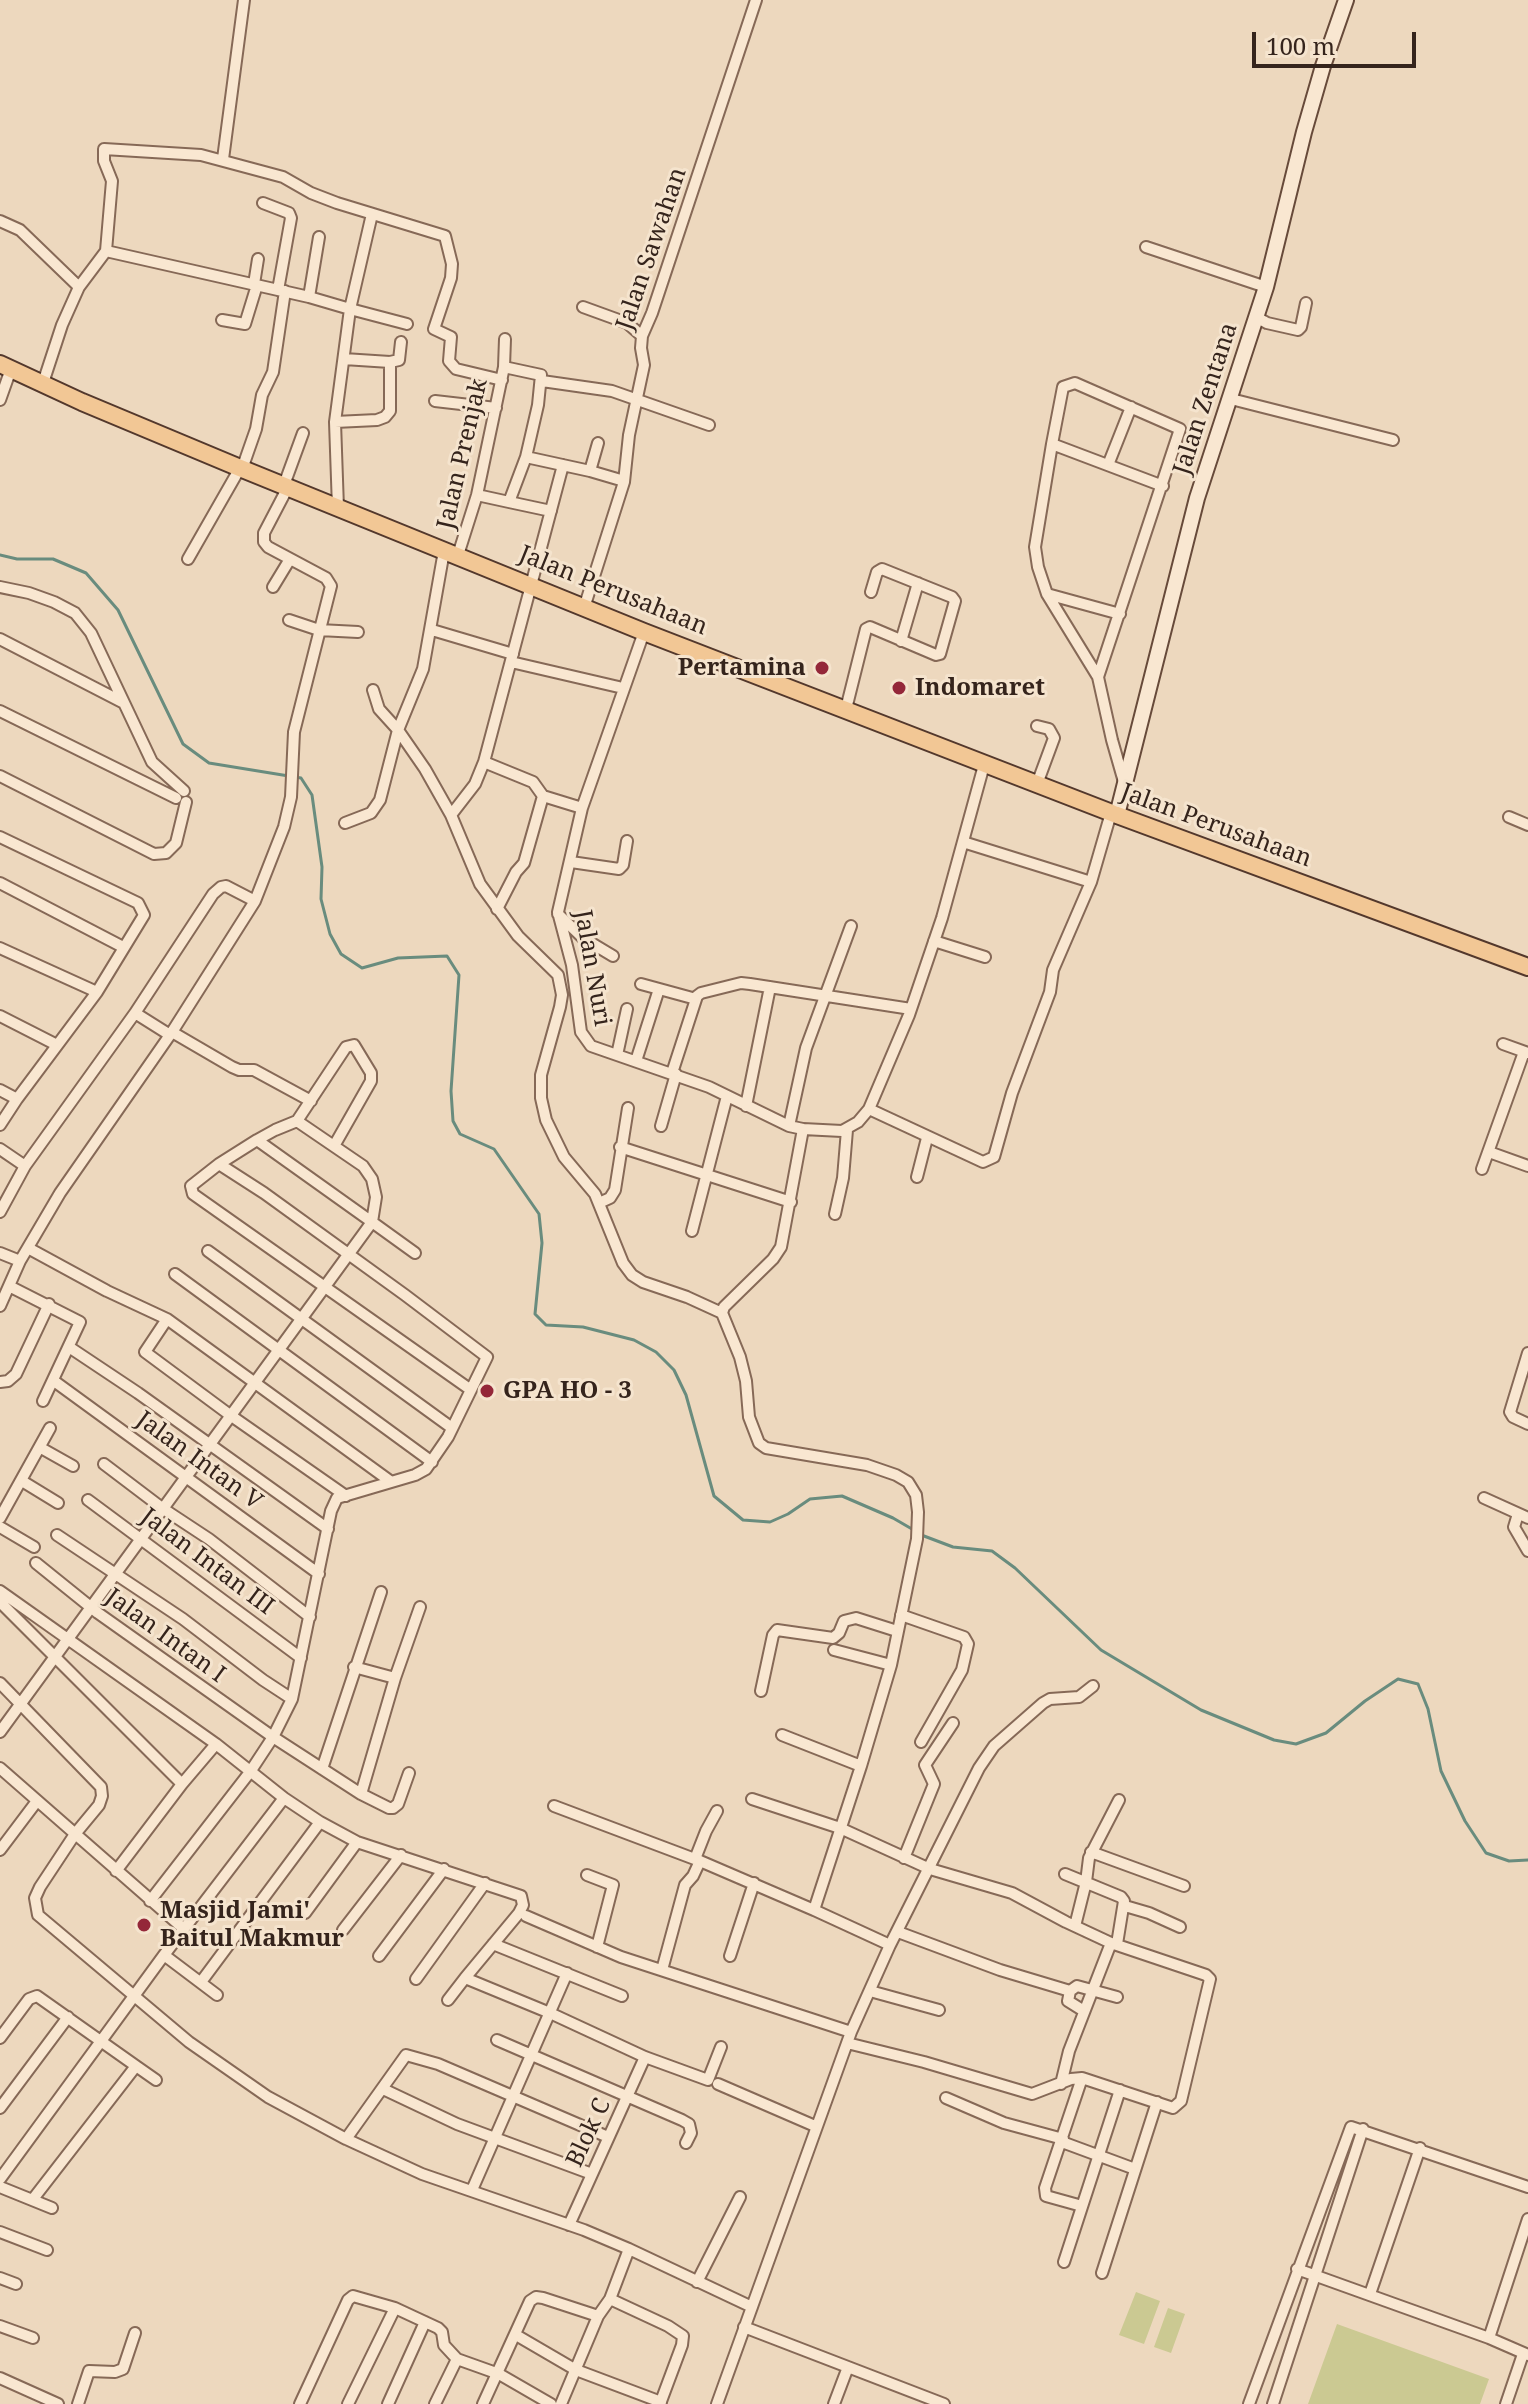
<!DOCTYPE html>
<html>
<head>
<meta charset="utf-8">
<style>
  body { margin:0 }
  #map { position:relative; width:1528px; height:2404px; overflow:hidden; background:#edd8be; font-family:"Noto Serif",serif }
  canvas { display:block }
  .scale { position:absolute; left:1252px; top:32px; width:164px; height:36px; box-sizing:border-box; border:4px solid #35241c; border-top:0; padding-left:10px; font-size:24px; line-height:28px; white-space:nowrap; color:#35241c; -webkit-text-stroke:6px #f5e4ce; paint-order:stroke }
</style>
</head>
<body>
<div id="map">
<canvas width="1528" height="2404"></canvas>
<div class="scale">100 m</div>
</div>
<script>
const c = document.querySelector('canvas').getContext('2d');
c.lineJoin = 'round';
function fillPath(path, color) {
  c.fillStyle = color;
  c.fill(path, 'evenodd');
}
function shape(rows) {
  const path = new Path2D();
  for (const r of rows) {
    path.moveTo(r[0], r[1]);
    for (let i = 2; i < r.length; i += 2) path.lineTo(r[i], r[i + 1]);
  }
  return path;
}
function strokePath(path, color, width, dash) {
  c.strokeStyle = color;
  c.lineWidth = width;
  c.lineCap = dash ? 'butt' : 'round';
  c.setLineDash(dash || []);
  c.stroke(path);
}
function drawText(font, color, halo, rows, align = 'center') {
  c.font = font + ' "Noto Serif",serif';
  c.lineWidth = 6;
  c.setLineDash([]);
  c.textBaseline = 'middle';
  c.strokeStyle = halo;
  c.fillStyle = color;
  for (const [text, x, y, turn = 0] of rows) {
    c.save();
    c.translate(x, y);
    c.rotate((+turn || 0) * Math.PI / 180);
    c.textAlign = isNaN(turn) ? turn : align;
    if (halo) c.strokeText(text, 0, 0);
    c.fillText(text, 0, 0);
    c.restore();
  }
}
fillPath(shape([
  [1136,2292,1160,2301,1144,2344,1119,2335],
  [1168,2308,1185,2314,1171,2353,1154,2347],
  [1337,2324,1489,2379,1480,2404,1308,2404]
]), '#cbc992');
strokePath(shape([
  [0,555,17,559,53,559,86,573,118,610,183,744,209,763,301,778,312,795,322,867,321,899,330,934,341,954,362,968,398,958,447,956,459,975,451,1091,453,1121,460,1134,494,1149,539,1214,542,1243,535,1314,546,1325,583,1327,634,1340,656,1352,674,1370,686,1395,714,1496,743,1520,770,1522,788,1514,810,1499,842,1496,893,1518,924,1536,953,1547,992,1551,1015,1568,1101,1650,1201,1710,1274,1740,1296,1744,1326,1733,1365,1701,1398,1679,1418,1684,1428,1709,1441,1771,1465,1821,1486,1853,1509,1861,1528,1860]
]), '#698c7e', 3);
const street = shape([
  [223,159,244,0],
  [263,203,289,213,291,218,278,290],
  [372,214,350,309,407,324],
  [0,221,20,230,79,287],
  [1146,247,1266,287],
  [106,251,112,181,104,161,104,149,201,155,283,177,311,193,337,203,445,236,452,264,451,278,434,329,451,337,449,361,456,369,502,380],
  [254,284,258,259],
  [309,297,319,237],
  [583,307,627,323,642,336],
  [1256,317,1267,323,1298,330,1301,327,1306,303],
  [222,320,245,324,257,285],
  [344,359,390,362],
  [504,367,505,339],
  [542,381,612,391,709,425],
  [43,383,62,325,79,287,106,251,309,297,350,309,335,422,338,508],
  [1231,399,1393,440],
  [0,400,11,369],
  [435,401,496,408],
  [335,422,377,420,385,417,390,411,390,362,399,360,401,342],
  [1052,444,1063,387,1075,383,1180,429,1098,677],
  [526,457,590,471,624,481],
  [1108,465,1131,407],
  [242,469,256,429,262,395,273,372,285,291],
  [590,471,598,443],
  [284,485,303,433],
  [509,502,551,511],
  [458,555,477,495,504,367,541,375,538,405,526,457,509,502,477,495],
  [188,559,240,468],
  [0,587,29,593,54,602,75,613,91,633,152,762,184,791],
  [273,587,290,559],
  [1047,594,1120,614],
  [584,608,624,482,629,435,644,365,641,348,642,336,652,313,756,0],
  [289,620,319,630,358,632],
  [432,630,513,654],
  [644,632,582,808,558,912,572,965,581,1032,591,1046,709,1087,789,1126,803,1129],
  [0,639,124,703],
  [901,641,918,583],
  [511,662,623,688],
  [373,690,379,709,398,730,425,769,451,815,480,884,518,936,558,975,562,995,560,1007,541,1075,541,1098,546,1120,564,1157,595,1194,623,1263,632,1275,643,1282,687,1297,722,1313],
  [846,709,866,629,870,627,936,655,940,654,955,601,952,597,882,569,877,572,871,592],
  [0,711,176,798],
  [484,762,533,782,543,796,582,808],
  [0,776,154,854,166,853,176,843,186,802],
  [1124,782,1112,740,1098,677,1047,594,1038,567,1035,547,1052,444,1163,486],
  [1037,784,1054,738,1049,729,1037,726],
  [451,815,475,784,484,762,563,465],
  [1509,817,1528,825],
  [345,823,371,813,380,800,398,730,423,669,444,551],
  [0,837,138,903,144,915,97,992,17,1099,0,1125],
  [963,842,1091,882],
  [571,862,619,869,623,865,627,841],
  [0,883,123,947],
  [255,901,284,827,291,797,294,732,331,586,326,578,268,547,264,542,264,533,288,487],
  [497,909,516,872,524,863,543,796],
  [558,914,583,938,613,956],
  [934,941,985,957],
  [0,948,97,992],
  [641,984,696,999],
  [135,1013,170,1035],
  [0,1016,57,1045],
  [172,1032,232,1067,239,1070,254,1070,311,1101],
  [1503,1044,1528,1053],
  [617,1055,627,1009],
  [636,1061,659,989],
  [672,1073,697,996,701,993,741,983,750,984,911,1009],
  [0,1090,17,1099],
  [746,1106,770,987],
  [869,1109,983,1162,994,1157,1012,1093,1050,992,1053,970,1091,882,1111,813],
  [297,1121,346,1047,354,1045,371,1073,371,1081,334,1146],
  [661,1126,676,1074],
  [789,1126,806,1048,851,926],
  [257,1140,372,1222,376,1197,372,1179,363,1166,297,1121,275,1130,257,1140,219,1164,191,1186,193,1194,471,1390],
  [620,1147,791,1202],
  [0,1149,25,1166],
  [1489,1152,1528,1166],
  [1482,1169,1524,1052],
  [917,1177,927,1138],
  [599,1203,610,1198,615,1190,628,1108],
  [0,1212,25,1166,135,1013,213,894,221,887,226,886,255,901,172,1032,60,1193,20,1261,0,1306],
  [835,1214,843,1178,847,1130],
  [692,1231,727,1096],
  [28,1248,107,1291,167,1319,390,1481],
  [208,1251,452,1428],
  [0,1253,20,1261],
  [175,1274,432,1462],
  [9,1286,80,1322,43,1401],
  [167,1319,145,1352,230,1415,346,1496],
  [69,1347,138,1393,328,1529],
  [1528,1353,1510,1412,1513,1417,1528,1424],
  [54,1381,319,1574],
  [0,1382,8,1381,16,1374,49,1304],
  [41,1448,73,1466],
  [104,1464,162,1508,209,1539,310,1617],
  [22,1481,58,1503],
  [1484,1498,1528,1518],
  [88,1500,301,1658],
  [1518,1514,1514,1527,1528,1551],
  [0,1518,50,1428],
  [0,1527,34,1547],
  [57,1535,183,1619,263,1680,292,1699],
  [36,1563,98,1613,273,1737,361,1794,389,1808,393,1808,398,1804,409,1773],
  [0,1591,216,1744],
  [0,1602,182,1784],
  [901,1615,964,1637,968,1644,962,1670,921,1742],
  [834,1650,891,1665],
  [354,1667,395,1678],
  [0,1683,101,1787,102,1796,99,1805,75,1834,40,1887,35,1898,38,1915,189,2042,268,2097,346,2139,422,2174,584,2230,629,2249,752,2307],
  [761,1691,773,1635,777,1630,833,1638,839,1633,844,1621,856,1618,897,1631],
  [0,1732,372,1222,415,1253],
  [782,1735,861,1766],
  [0,1768,184,1929],
  [322,1769,381,1592],
  [361,1794,395,1678,420,1607],
  [752,1799,840,1828,930,1869,1012,1893,1066,1922,1111,1943,1206,1975,1210,1979,1181,2101,1173,2108,1082,2078,1071,2079,1032,2094,924,2062,847,2043],
  [554,1806,700,1861,814,1910],
  [0,1850,37,1801],
  [1091,1852,1184,1886],
  [904,1858,934,1784,925,1765,953,1723],
  [695,1859,706,1831,717,1811],
  [116,1871,182,1784,216,1744,284,1798,320,1822,357,1842,521,1896,523,1905,519,1913,465,1978,550,2013,645,2057,708,2080,721,2047],
  [1065,1874,1121,1897,1124,1901,1117,1944],
  [587,1875,613,1885,597,1947],
  [150,1901,250,1772,273,1737,292,1699,331,1511,337,1498,415,1475,426,1469,448,1437,487,1357,405,1295,264,1193,219,1164],
  [1125,1906,1149,1913,1180,1927],
  [305,1913,357,1842],
  [526,1916,621,1957,851,2032],
  [1075,1926,1086,1882,1089,1858,1119,1800],
  [343,1930,401,1855],
  [898,1932,1000,1970,1070,1991],
  [493,1944,622,1996],
  [890,1945,814,1910,861,1766,891,1665,917,1539,918,1512,916,1495,908,1482,896,1475,867,1465,766,1448,759,1443,749,1417,746,1381,740,1357,722,1313,724,1307,773,1259,781,1247,803,1129,842,1131,858,1122,869,1109,909,1015,942,918,984,765],
  [164,1955,217,1995],
  [379,1956,444,1869],
  [730,1956,754,1883],
  [662,1970,685,1885,693,1876,700,1861],
  [416,1979,485,1883],
  [201,1982,320,1822],
  [870,1991,939,2010],
  [448,2000,465,1978],
  [1084,2011,1068,2001,1070,1991,1077,1986,1117,1997],
  [0,2038,29,1999,37,1996,136,2066,33,2199],
  [497,2040,682,2120,689,2124,691,2133,686,2143],
  [136,2066,156,2080],
  [1082,2078,1045,2188,1046,2196,1082,2206],
  [718,2084,815,2126],
  [1061,2084,1069,2051,1111,1943],
  [383,2089,457,2124,592,2174],
  [946,2098,1004,2123,1063,2139],
  [0,2108,68,2017],
  [346,2139,406,2055,438,2064,608,2137],
  [1062,2142,1135,2169],
  [0,2179,164,1955,284,1798],
  [0,2187,52,2208],
  [472,2190,567,1973],
  [569,2225,645,2057],
  [0,2232,47,2250],
  [1064,2262,1120,2090],
  [1297,2269,1489,2338,1528,2355],
  [1102,2273,1157,2102],
  [0,2278,16,2284],
  [697,2282,740,2197],
  [1370,2294,1420,2148],
  [610,2299,668,2326,683,2336,682,2345,660,2404],
  [0,2326,33,2338],
  [744,2327,944,2404],
  [516,2335,576,2370,661,2402],
  [1489,2338,1528,2219],
  [0,2378,58,2404],
  [78,2404,89,2371,115,2372,123,2369,135,2333],
  [300,2404,348,2300,353,2296,395,2308,438,2328,442,2332,444,2345,457,2359,499,2374,551,2404],
  [348,2404,395,2308],
  [388,2404,425,2322],
  [435,2404,457,2359],
  [483,2404,530,2301,536,2297,543,2298,598,2316],
  [561,2404,598,2316,610,2299,629,2249],
  [717,2404,851,2032,890,1945,979,1768,994,1746,1043,1703,1050,1699,1079,1697,1093,1686],
  [834,2404,848,2367],
  [1249,2404,1351,2127,1528,2187],
  [1273,2404,1363,2129],
  [1506,2404,1523,2354]
]);
const secondary = shape([
  [1117,815,1197,498,1266,287,1304,132,1323,66,1346,0]
]);
const primary = shape([
  [0,364,82,402,240,468,644,632,1117,815,1528,967]
]);
strokePath(street, '#866957', 14);
strokePath(secondary, '#674a3a', 18);
strokePath(primary, '#53382c', 20);
strokePath(street, '#f9e7d1', 10);
strokePath(secondary, '#f9e7d1', 14);
strokePath(primary, '#f2c795', 16);
for (const [x, y, r, color] of [
  [822,668,8,"#942739"],
  [899,688,8,"#942739"],
  [487,1391,8,"#942739"],
  [144,1925,8,"#942739"]
]) {
  const dot = new Path2D();
  dot.arc(x, y, r, 0, 2 * Math.PI);
  c.fillStyle = color;
  c.fill(dot);
  strokePath(dot, '#f5e4ce', 3);
}
drawText('24px', '#35241c', '#f5e4ce', [
  ["Jalan Sawahan",652,249,-71],
  ["Jalan Zentana",1206,399,-72],
  ["Jalan Prenjak",463,454,-77],
  ["Jalan Perusahaan",613,591,22],
  ["Jalan Perusahaan",1216,826,20],
  ["Jalan Nuri",592,968,80],
  ["Jalan Intan V",199,1461,36],
  ["Jalan Intan III",207,1562,37],
  ["Jalan Intan I",165,1636,36],
  ["Blok C",589,2133,-65]
]);
drawText('bold 24px', '#35241c', '#f5e4ce', [
  ["Pertamina",806,668,"right"],
  ["Indomaret",915,688],
  ["GPA HO - 3",503,1391],
  ["Masjid Jami'",160,1911],
  ["Baitul Makmur",160,1939]
], 'left');
</script>
</body>
</html>
